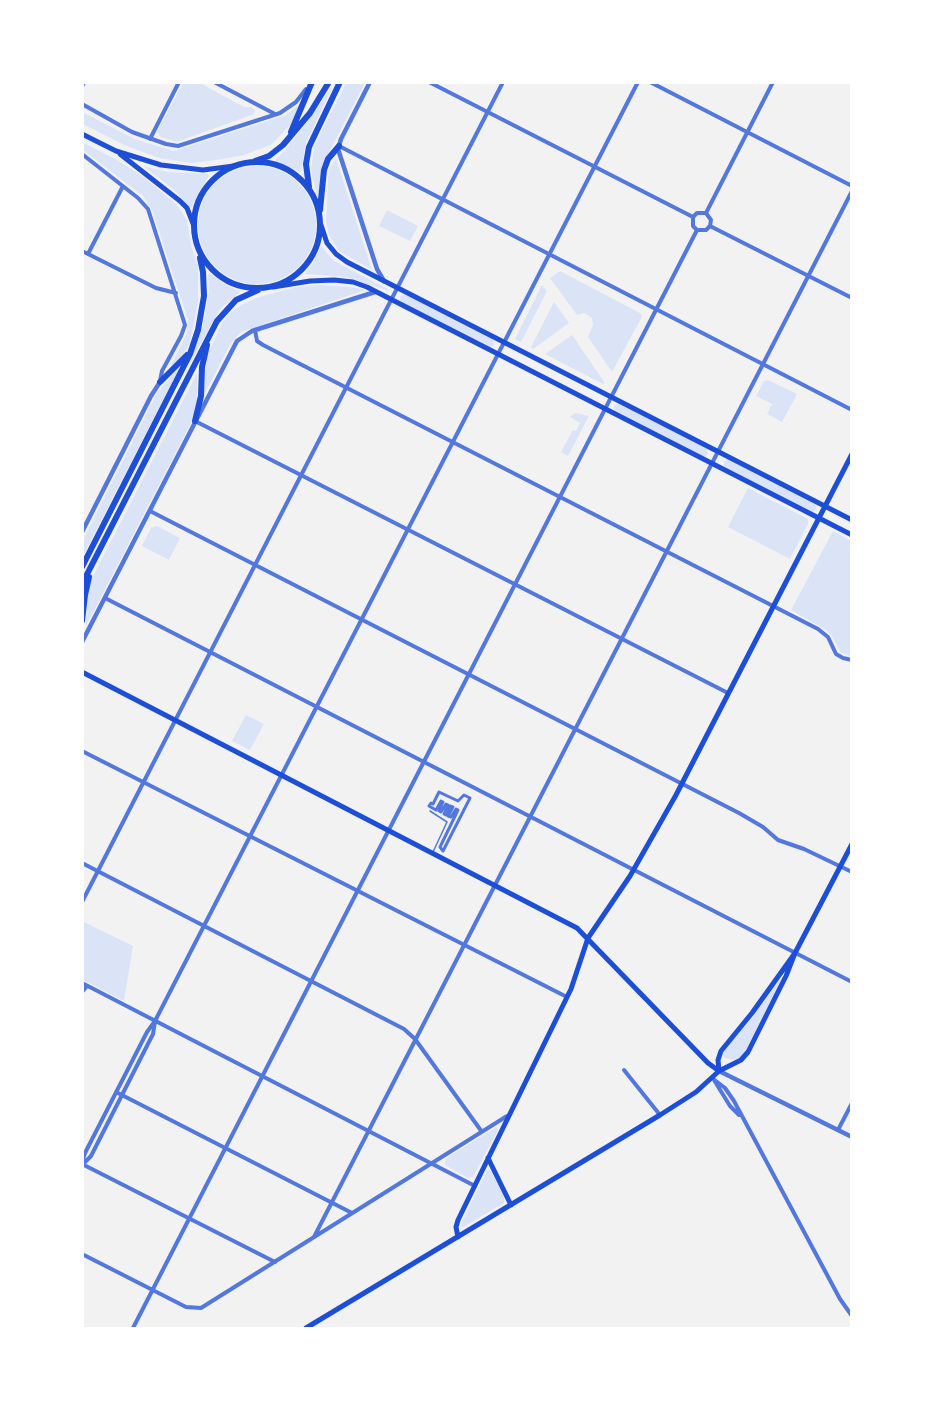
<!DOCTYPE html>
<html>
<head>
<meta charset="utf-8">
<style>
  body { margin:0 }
  #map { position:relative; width:934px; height:1411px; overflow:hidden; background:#f2f2f2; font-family:"Sofia Sans Condensed",sans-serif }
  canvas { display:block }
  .frame { position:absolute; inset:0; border:84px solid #fff; pointer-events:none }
</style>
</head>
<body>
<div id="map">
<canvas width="934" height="1411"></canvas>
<div class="frame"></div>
</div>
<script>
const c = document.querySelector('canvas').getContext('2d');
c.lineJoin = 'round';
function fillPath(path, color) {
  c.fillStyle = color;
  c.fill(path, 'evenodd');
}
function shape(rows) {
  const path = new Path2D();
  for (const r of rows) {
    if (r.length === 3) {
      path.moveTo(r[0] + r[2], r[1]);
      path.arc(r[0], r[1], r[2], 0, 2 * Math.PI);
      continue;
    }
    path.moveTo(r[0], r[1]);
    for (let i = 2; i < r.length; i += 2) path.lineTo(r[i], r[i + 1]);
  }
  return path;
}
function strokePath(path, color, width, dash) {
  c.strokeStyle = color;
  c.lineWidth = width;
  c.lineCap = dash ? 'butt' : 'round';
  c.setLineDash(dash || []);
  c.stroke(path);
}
fillPath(shape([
  [183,83,200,83,244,107,252,107,255,111,254,114,177,142,161,137,158,134,158,130],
  [346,83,365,83,322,166,318,199,311,170,314,147],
  [334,84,306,143,301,172,276,162,276,159,286,149,309,120],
  [302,102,292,123,271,145,241,156,203,162,191,163,159,158,124,145,83,124,82,112,137,140,174,151,286,115],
  [82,142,119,161,142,176,176,204,187,220,191,245,198,266,198,302,190,343,183,355,167,373,187,333,188,320,152,210,143,196,83,150],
  [336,158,372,270,339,251,329,235,326,222,328,178,330,168],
  [143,166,168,172,208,174,209,176,191,208,173,189],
  [257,225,59],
  [387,210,418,226,410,241,379,226],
  [321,246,334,261,388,289,389,291,346,277,306,274,306,272,314,262],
  [560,271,640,313,642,317,612,372,588,337,593,325,592,318,585,313,577,315,550,278],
  [210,273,221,282,240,292,220,309,188,367,203,326,209,292,208,274],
  [318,285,351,287,365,290,241,332,231,343,203,397,207,356,222,323,231,312,243,304,259,297,297,287],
  [542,285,547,291,521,342,515,339],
  [402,295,406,295,492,338,494,345,490,348,401,303,400,298],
  [554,302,569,323,533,349,531,347],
  [572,335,605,383,603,384,545,354],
  [181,365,83,556,83,540,157,393],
  [197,373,197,400,191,423,86,626,87,598,91,580],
  [768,380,797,394,782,422,767,414,772,404,756,396,764,381],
  [619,404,706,447,708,454,704,457,614,410,614,405],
  [575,413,589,416,568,456,561,452,573,430,576,431,580,423,570,417],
  [728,459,815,503,817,510,813,512,724,468,724,461],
  [748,488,808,519,808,524,790,559,728,527],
  [157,526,180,538,169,560,142,546,151,528],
  [833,531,851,541,850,656,840,652,832,636,826,630,791,610],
  [246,715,264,724,250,750,232,741],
  [82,921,133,946,124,1001,83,980],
  [780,979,781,981,745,1052,740,1058,733,1060,725,1058,723,1055,726,1047,749,1022],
  [497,1127,498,1130,473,1177,468,1178,445,1165,445,1161,448,1157],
  [488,1169,491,1171,504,1197,504,1203,462,1228,461,1224]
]), '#dbe4f7');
strokePath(shape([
  [430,811,447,822,433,852]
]), '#5277de', 1.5);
strokePath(shape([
  [439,792,458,801,464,795,470,798,443,851,440,847,458,810,456,809,451,817,448,816,453,807,450,806,446,815,444,814,448,805,446,804,441,812,439,811,443,802,441,801,436,810,429,806,431,803,433,804,439,792]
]), '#5277de', 3);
strokePath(shape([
  [214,82,275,114],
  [429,82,693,217],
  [650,82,852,186],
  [82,87,84,82],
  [82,104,132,132,166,144,178,146,280,113,296,102,306,89],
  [150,139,179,82],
  [339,146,852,410],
  [82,154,138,198,148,209,185,325,181,336,162,371,160,381],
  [706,213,773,82],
  [710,226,852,298],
  [697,230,693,226,693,217,697,213,706,213],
  [697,230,706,230,710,226,711,220,706,213],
  [82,251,156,288,176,293],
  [88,254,123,186],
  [255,330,257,341,263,345,818,629,828,637,836,654,843,658,852,660],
  [195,421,728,693],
  [150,511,739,813,763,827,778,840,804,849,852,872],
  [105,598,852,982],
  [82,751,567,997],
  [82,863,404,1029,415,1039,482,1132],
  [82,902,503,82],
  [82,983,475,1186],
  [82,992,87,986],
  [624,1070,660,1115],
  [712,1078,725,1088,734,1101,840,1299,852,1316],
  [714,1080,730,1106,739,1115],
  [116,1092,352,1213],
  [838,1130,852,1103],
  [82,1162,85,1153,147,1032,155,1021,638,82],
  [82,1164,275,1262],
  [83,1164,91,1156,153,1034,155,1022],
  [314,1237,852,191],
  [82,1254,186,1307,201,1308,507,1116],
  [133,1328,697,230]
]), '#5277de', 4);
strokePath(shape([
  [370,82,341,139,338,149,377,269,384,281],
  [82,532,151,396,160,382],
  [82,642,237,341,252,331,375,292],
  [719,1071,852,1137]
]), '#5277de', 4.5);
strokePath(shape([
  [82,134,116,151,161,165,203,170,234,166],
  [120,154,180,201,187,208,194,226],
  [321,225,327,243,336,254,347,262,852,520],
  [273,287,310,281,334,280,353,282,367,287,852,535],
  [82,672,577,928,708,1063,719,1071],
  [719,1071,718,1060,721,1051,752,1013,795,953,852,844],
  [488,1158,511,1205],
  [458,1237,456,1227,458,1220,571,989,588,938,630,876,676,795,852,454],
  [306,1328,660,1115,696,1092,719,1071,741,1060,748,1052,786,976,795,953]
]), '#1d4ed8', 5);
strokePath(shape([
  [291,132,312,82],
  [255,161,269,156,283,145,310,113,329,82],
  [257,225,63],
  [309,187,306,164,309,147,340,82],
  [320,210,324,170,328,159,339,146],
  [160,382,187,355],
  [195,421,201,396,202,367,207,345],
  [82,567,190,354,198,330,204,296,203,272,200,258],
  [82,584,217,321,236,300,258,290],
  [82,621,85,595,89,577]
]), '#1d4ed8', 6);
</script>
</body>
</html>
